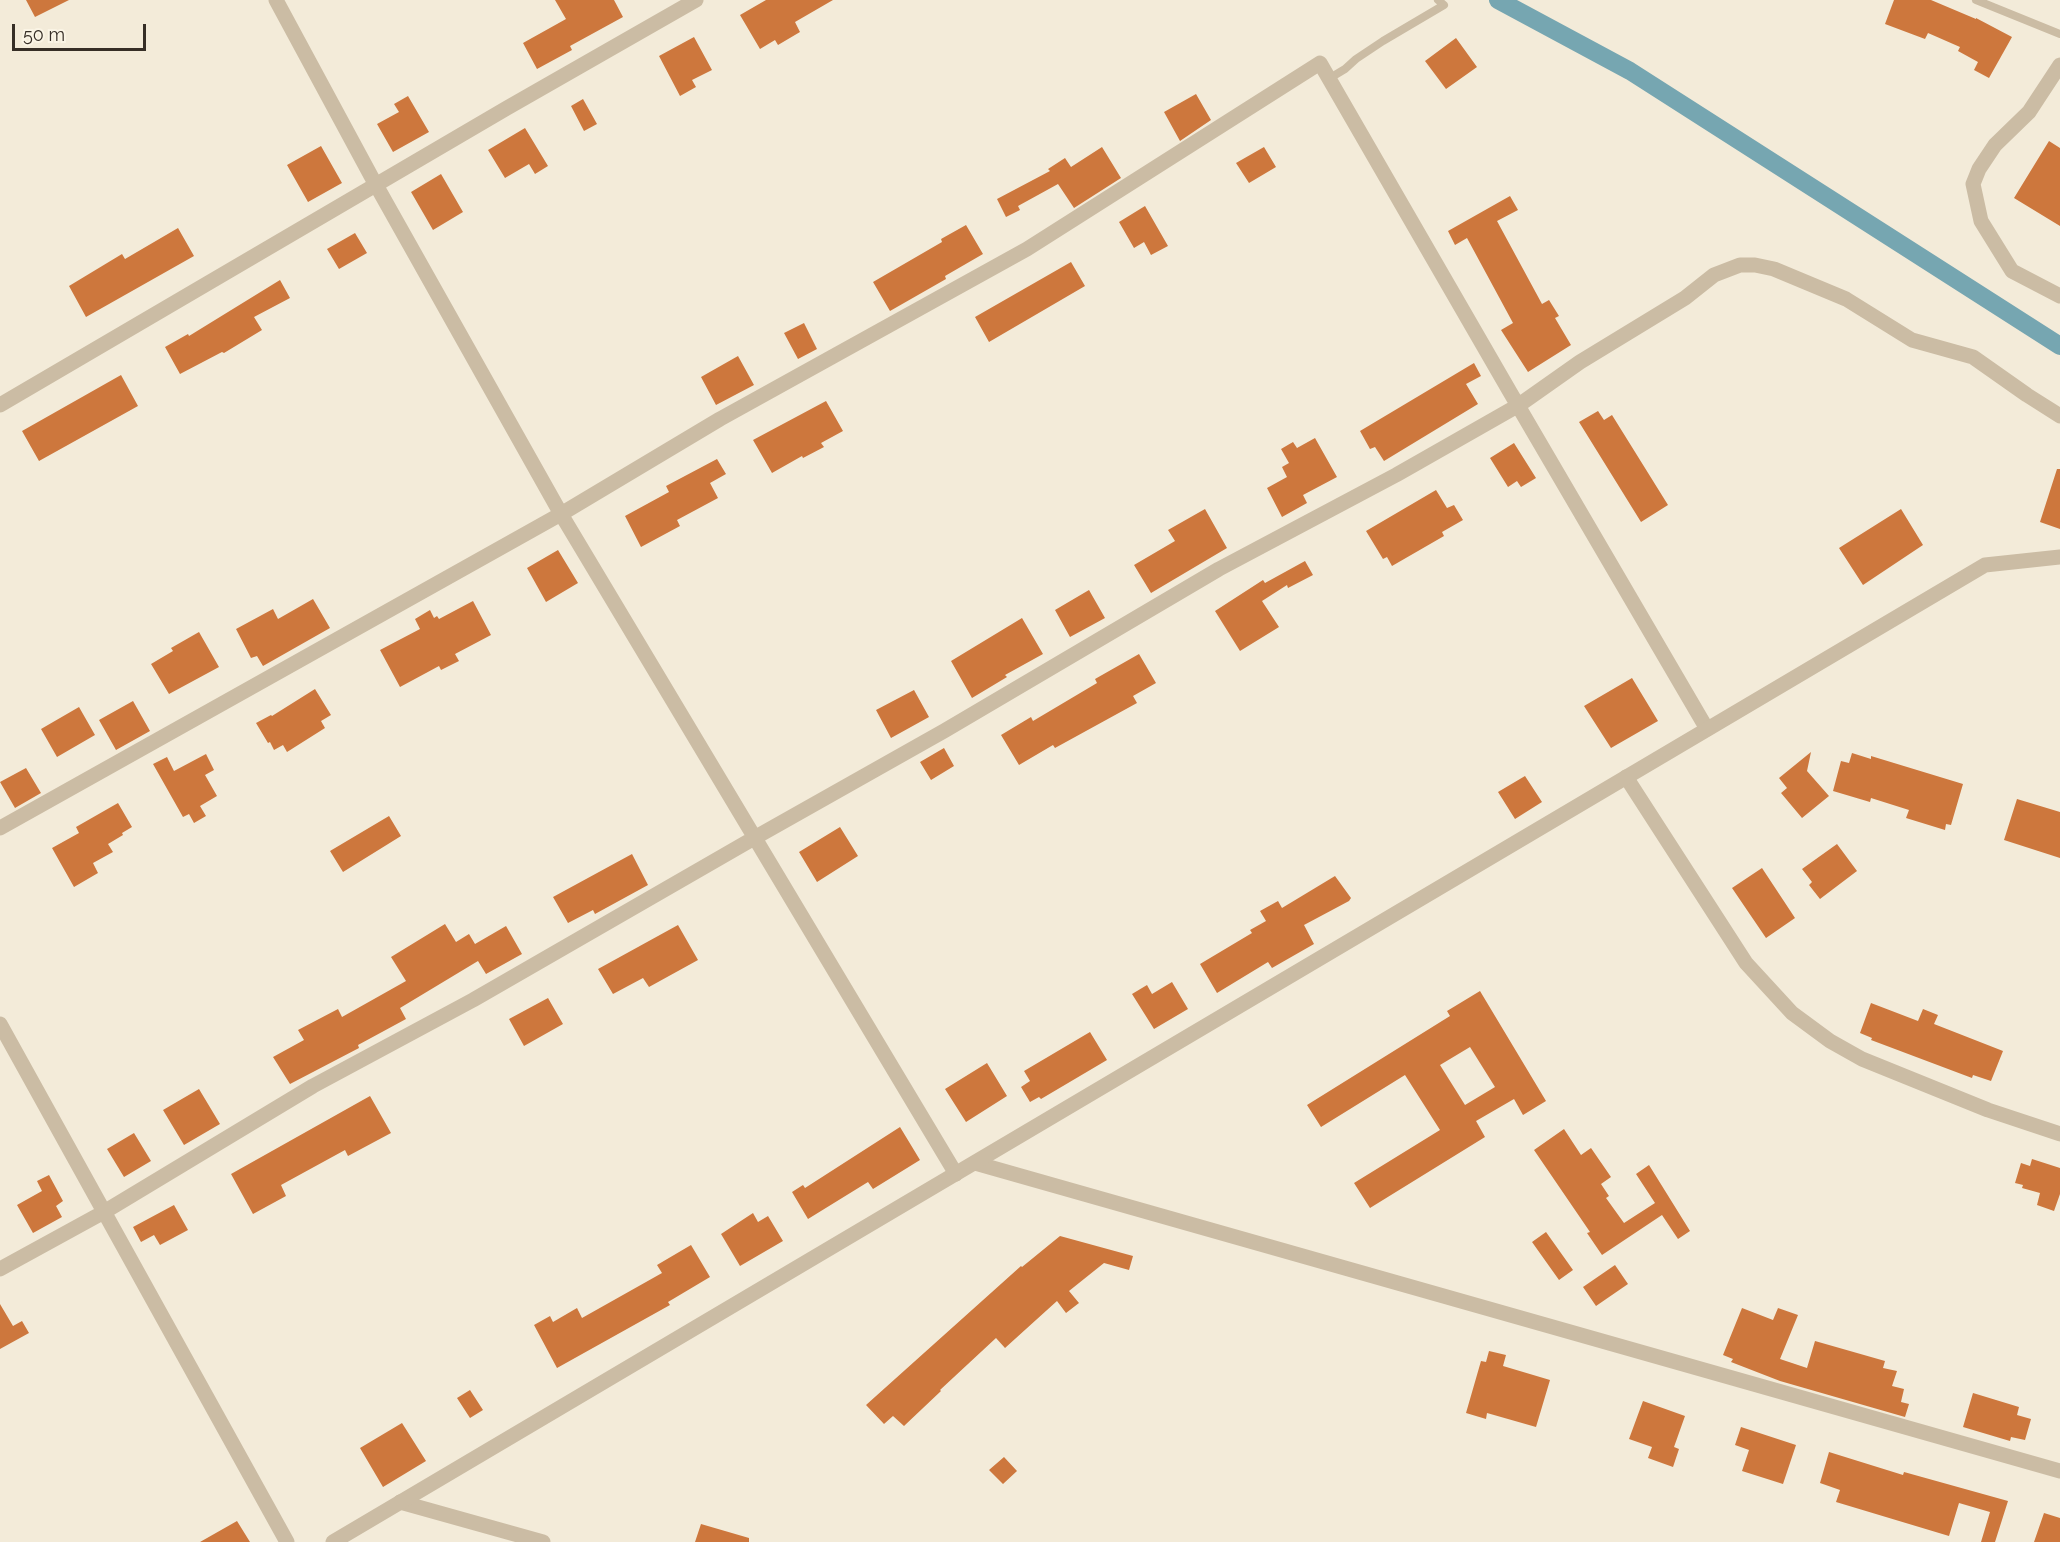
<!DOCTYPE html>
<html>
<head>
<meta charset="utf-8">
<style>
  body { margin:0 }
  #map { position:relative; width:2060px; height:1542px; overflow:hidden; background:#f3ebd9; font-family:Raleway,sans-serif }
  canvas { display:block }
  .scale { position:absolute; left:12px; top:24px; width:134px; height:27px; box-sizing:border-box; border:3px solid #362e26; border-top:0; padding-left:8px; font-size:18px; line-height:21px; white-space:nowrap; color:#362e26; -webkit-text-stroke:4px #faf4e5; paint-order:stroke }
</style>
</head>
<body>
<div id="map">
<canvas width="2060" height="1542"></canvas>
<div class="scale">50 m</div>
</div>
<script>
const c = document.querySelector('canvas').getContext('2d');
c.lineJoin = 'round';
function shape(rows) {
  const path = new Path2D();
  for (const r of rows) {
    path.moveTo(r[0], r[1]);
    for (let i = 2; i < r.length; i += 2) path.lineTo(r[i], r[i + 1]);
  }
  return path;
}
function strokePath(path, color, width, dash) {
  c.strokeStyle = color;
  c.lineWidth = width;
  c.lineCap = dash ? 'butt' : 'round';
  c.setLineDash(dash || []);
  c.stroke(path);
}
function fillPath(path, color) {
  c.fillStyle = color;
  c.fill(path, 'evenodd');
}
strokePath(shape([
  [1498,0,1630,71,2060,346]
]), '#76a6b1', 18);
fillPath(shape([
  [26,0,69,0,35,17],
  [555,0,614,0,623,17,570,46,572,50,537,69,523,43,566,19],
  [766,0,833,0,795,22,800,32,778,45,775,40,760,49,740,15],
  [1894,0,1931,0,1976,19,1976,18,2012,37,1989,78,1974,70,1978,62,1958,51,1960,47,1928,33,1925,39,1885,24],
  [694,37,712,70,692,80,696,87,680,96,659,56],
  [1456,38,1477,67,1446,89,1425,61],
  [1196,94,1211,120,1180,141,1164,112],
  [408,96,429,132,393,152,377,124,399,112,394,104],
  [583,99,597,124,584,131,571,106],
  [525,128,548,166,535,174,529,164,505,178,488,150],
  [2049,141,2060,148,2060,226,2014,198],
  [321,146,342,183,308,202,287,165],
  [1102,147,1121,178,1074,208,1058,184,1018,206,1020,210,1006,217,997,199,1050,171,1048,169,1065,158,1071,167],
  [1264,147,1276,167,1249,183,1236,163],
  [441,174,463,212,433,230,411,192],
  [1510,196,1518,210,1497,221,1542,304,1549,300,1559,316,1555,318,1571,345,1528,372,1501,330,1513,323,1467,238,1455,245,1448,231],
  [1145,206,1168,246,1151,255,1144,242,1134,248,1119,222],
  [966,225,983,254,945,276,946,279,890,311,873,282,942,242,941,239],
  [178,228,194,256,86,317,69,286,122,254,125,259],
  [355,233,367,253,339,269,327,249],
  [1071,262,1085,286,989,342,975,317],
  [280,280,290,298,254,317,262,330,224,353,222,352,180,374,165,347,188,334,189,336],
  [804,323,817,349,798,359,784,333],
  [738,356,754,385,716,405,701,377],
  [1474,363,1481,376,1466,384,1478,404,1384,461,1375,447,1370,449,1360,431],
  [121,375,138,406,39,461,22,431],
  [826,401,843,431,821,443,824,447,803,458,802,456,772,473,753,440],
  [1598,411,1604,420,1612,415,1668,505,1641,522,1579,422],
  [1315,438,1337,477,1303,495,1307,503,1282,517,1267,488,1287,477,1282,467,1289,463,1281,449,1293,442,1297,448],
  [1514,443,1536,478,1521,487,1517,481,1508,487,1490,458],
  [717,459,726,474,710,483,718,498,677,520,680,526,641,547,625,516,669,492,666,486],
  [2057,469,2060,469,2060,529,2040,522],
  [1436,490,1447,508,1454,505,1463,520,1442,532,1444,536,1392,566,1387,557,1383,559,1366,531],
  [1205,509,1227,548,1151,593,1134,565,1175,541,1168,530],
  [1901,509,1923,545,1863,585,1839,548],
  [558,550,578,583,546,602,527,568],
  [1305,561,1313,575,1288,588,1287,585,1262,601,1279,627,1240,651,1215,611,1263,580,1265,583],
  [1089,590,1105,618,1070,637,1055,610],
  [313,599,330,628,263,666,257,656,251,658,236,629,273,609,278,619],
  [473,601,491,635,455,654,459,661,441,670,439,666,400,687,380,650,420,629,415,619,430,610,434,618,437,616,439,619],
  [1022,618,1043,654,1005,675,1007,677,972,698,951,661],
  [199,632,219,667,169,694,151,664,173,651,171,648],
  [1139,654,1156,683,1133,696,1137,703,1055,748,1053,745,1019,765,1001,735,1031,717,1033,721,1097,683,1095,679],
  [1632,678,1658,721,1611,748,1584,706],
  [315,689,331,715,321,721,325,728,287,752,283,745,274,750,270,742,268,743,256,723,271,715,272,716],
  [914,690,929,717,891,738,876,710],
  [133,701,150,731,116,750,99,720],
  [79,707,95,735,57,757,41,729],
  [944,748,954,766,931,780,920,762],
  [1811,752,1807,771,1829,796,1802,818,1781,793,1787,788,1779,778],
  [1852,753,1871,759,1871,756,1963,784,1951,825,1946,824,1945,830,1906,818,1909,810,1871,798,1870,802,1833,791,1841,761,1849,763],
  [206,754,214,770,205,775,217,796,200,806,206,816,194,823,189,814,183,817,153,764,167,757,174,771],
  [26,768,41,793,15,808,0,782],
  [1525,776,1542,802,1515,819,1498,792],
  [2017,799,2060,812,2060,858,2004,840],
  [118,803,132,827,122,833,123,835,108,844,113,852,93,863,98,873,74,887,52,848,79,833,76,827],
  [389,816,401,836,343,872,330,851],
  [840,827,858,856,817,882,799,852],
  [1837,844,1857,871,1820,899,1809,885,1812,882,1802,869],
  [632,854,648,885,595,914,593,910,568,923,553,897],
  [1762,868,1795,918,1766,938,1732,888],
  [1335,876,1351,898,1349,901,1304,925,1314,944,1272,968,1268,962,1217,993,1200,964,1252,933,1250,930,1266,921,1260,911,1278,901,1282,908],
  [445,924,456,942,469,934,475,944,506,926,522,954,486,974,478,961,400,1008,406,1019,358,1045,359,1048,290,1084,273,1057,304,1040,298,1030,338,1009,342,1017,406,981,391,957],
  [678,925,698,960,649,987,643,978,613,994,598,969],
  [1172,982,1188,1009,1154,1029,1132,994,1147,985,1152,994],
  [1480,991,1546,1101,1523,1115,1514,1099,1476,1121,1485,1137,1370,1208,1354,1183,1440,1130,1405,1075,1321,1127,1307,1105,1450,1016,1447,1011],
  [1470,1047,1495,1087,1465,1105,1440,1065],
  [548,998,563,1024,524,1046,509,1019],
  [1871,1003,1918,1021,1923,1009,1938,1015,1934,1024,2003,1051,1991,1081,1973,1075,1972,1078,1871,1040,1872,1038,1860,1033],
  [1090,1032,1107,1060,1041,1099,1039,1097,1030,1102,1021,1087,1030,1081,1024,1071],
  [987,1063,1007,1096,966,1122,945,1089],
  [199,1089,220,1124,184,1145,163,1110],
  [370,1096,391,1133,348,1156,345,1150,281,1185,286,1196,253,1214,231,1174],
  [900,1127,920,1160,873,1189,868,1182,808,1219,792,1192,803,1185,805,1188],
  [1564,1129,1581,1155,1591,1148,1611,1177,1601,1184,1609,1196,1606,1198,1624,1223,1655,1203,1636,1174,1649,1165,1690,1231,1678,1239,1662,1215,1602,1255,1587,1233,1590,1232,1534,1150],
  [134,1133,151,1161,124,1177,107,1149],
  [2032,1159,2060,1168,2060,1194,2054,1211,2037,1205,2040,1193,2022,1188,2023,1185,2015,1183,2021,1163,2030,1166],
  [49,1175,63,1201,56,1206,62,1217,33,1233,17,1205,42,1191,37,1181],
  [174,1205,188,1230,160,1245,154,1235,141,1242,133,1227],
  [753,1213,758,1222,768,1216,783,1241,740,1266,721,1234],
  [1546,1232,1573,1270,1559,1280,1532,1242],
  [1060,1236,1133,1256,1129,1270,1104,1263,1069,1291,1079,1303,1066,1313,1057,1301,1005,1348,996,1338,940,1390,941,1391,904,1426,893,1416,884,1424,866,1405,1021,1266,1022,1267],
  [691,1245,710,1277,668,1302,670,1305,557,1368,534,1325,550,1316,553,1322,577,1308,582,1318,662,1273,657,1265],
  [1615,1265,1628,1284,1596,1306,1583,1287],
  [0,1304,13,1326,22,1321,29,1333,0,1349],
  [1742,1308,1773,1320,1778,1308,1798,1315,1780,1359,1807,1368,1815,1341,1885,1361,1883,1368,1897,1371,1892,1386,1904,1389,1901,1402,1909,1404,1905,1417,1780,1381,1731,1362,1733,1359,1723,1355],
  [1489,1351,1506,1355,1503,1366,1550,1380,1536,1427,1487,1413,1486,1419,1466,1413,1481,1361,1486,1362],
  [470,1390,483,1410,470,1418,457,1398],
  [1973,1393,2019,1407,2017,1415,2031,1419,2025,1440,2011,1437,2010,1441,1963,1427],
  [1643,1401,1685,1416,1674,1447,1679,1449,1673,1467,1648,1458,1652,1447,1629,1439],
  [402,1423,426,1461,383,1487,360,1448],
  [1741,1427,1796,1445,1783,1484,1742,1471,1749,1450,1735,1445],
  [1829,1452,1903,1475,1904,1472,2008,1501,1995,1542,1981,1542,1990,1512,1959,1503,1949,1536,1836,1502,1840,1490,1820,1483],
  [1004,1457,1017,1471,1003,1484,989,1470],
  [2044,1513,2060,1518,2060,1542,2034,1542],
  [237,1521,250,1542,200,1542],
  [701,1524,749,1538,749,1542,695,1542]
]), '#cd773d');
strokePath(shape([
  [1976,0,2060,34],
  [1330,78,1345,69,1356,59,1383,41,1444,5,1438,0]
]), '#cbbca4', 8);
strokePath(shape([
  [276,0,371,176,561,514,956,1174],
  [2060,65,2029,112,1995,145,1979,169,1973,184,1981,221,2012,271,2060,296],
  [0,405,507,108,696,0],
  [1626,777,1746,963,1792,1013,1830,1041,1862,1059,1988,1110,2060,1134],
  [0,828,561,514,720,419,1027,249,1320,63,1510,392,1707,729],
  [0,1024,287,1542],
  [975,1163,2060,1471],
  [0,1269,104,1212,313,1086,473,1000,756,837,944,731,1219,569,1396,475,1519,405,1580,362,1685,298,1714,275,1740,265,1755,265,1774,269,1846,299,1912,340,1973,357,2027,395,2060,416],
  [400,1502,543,1542]
]), '#cbbca4', 15);
strokePath(shape([
  [333,1542,1985,565,2060,557]
]), '#cbbca4', 15);
</script>
</body>
</html>
